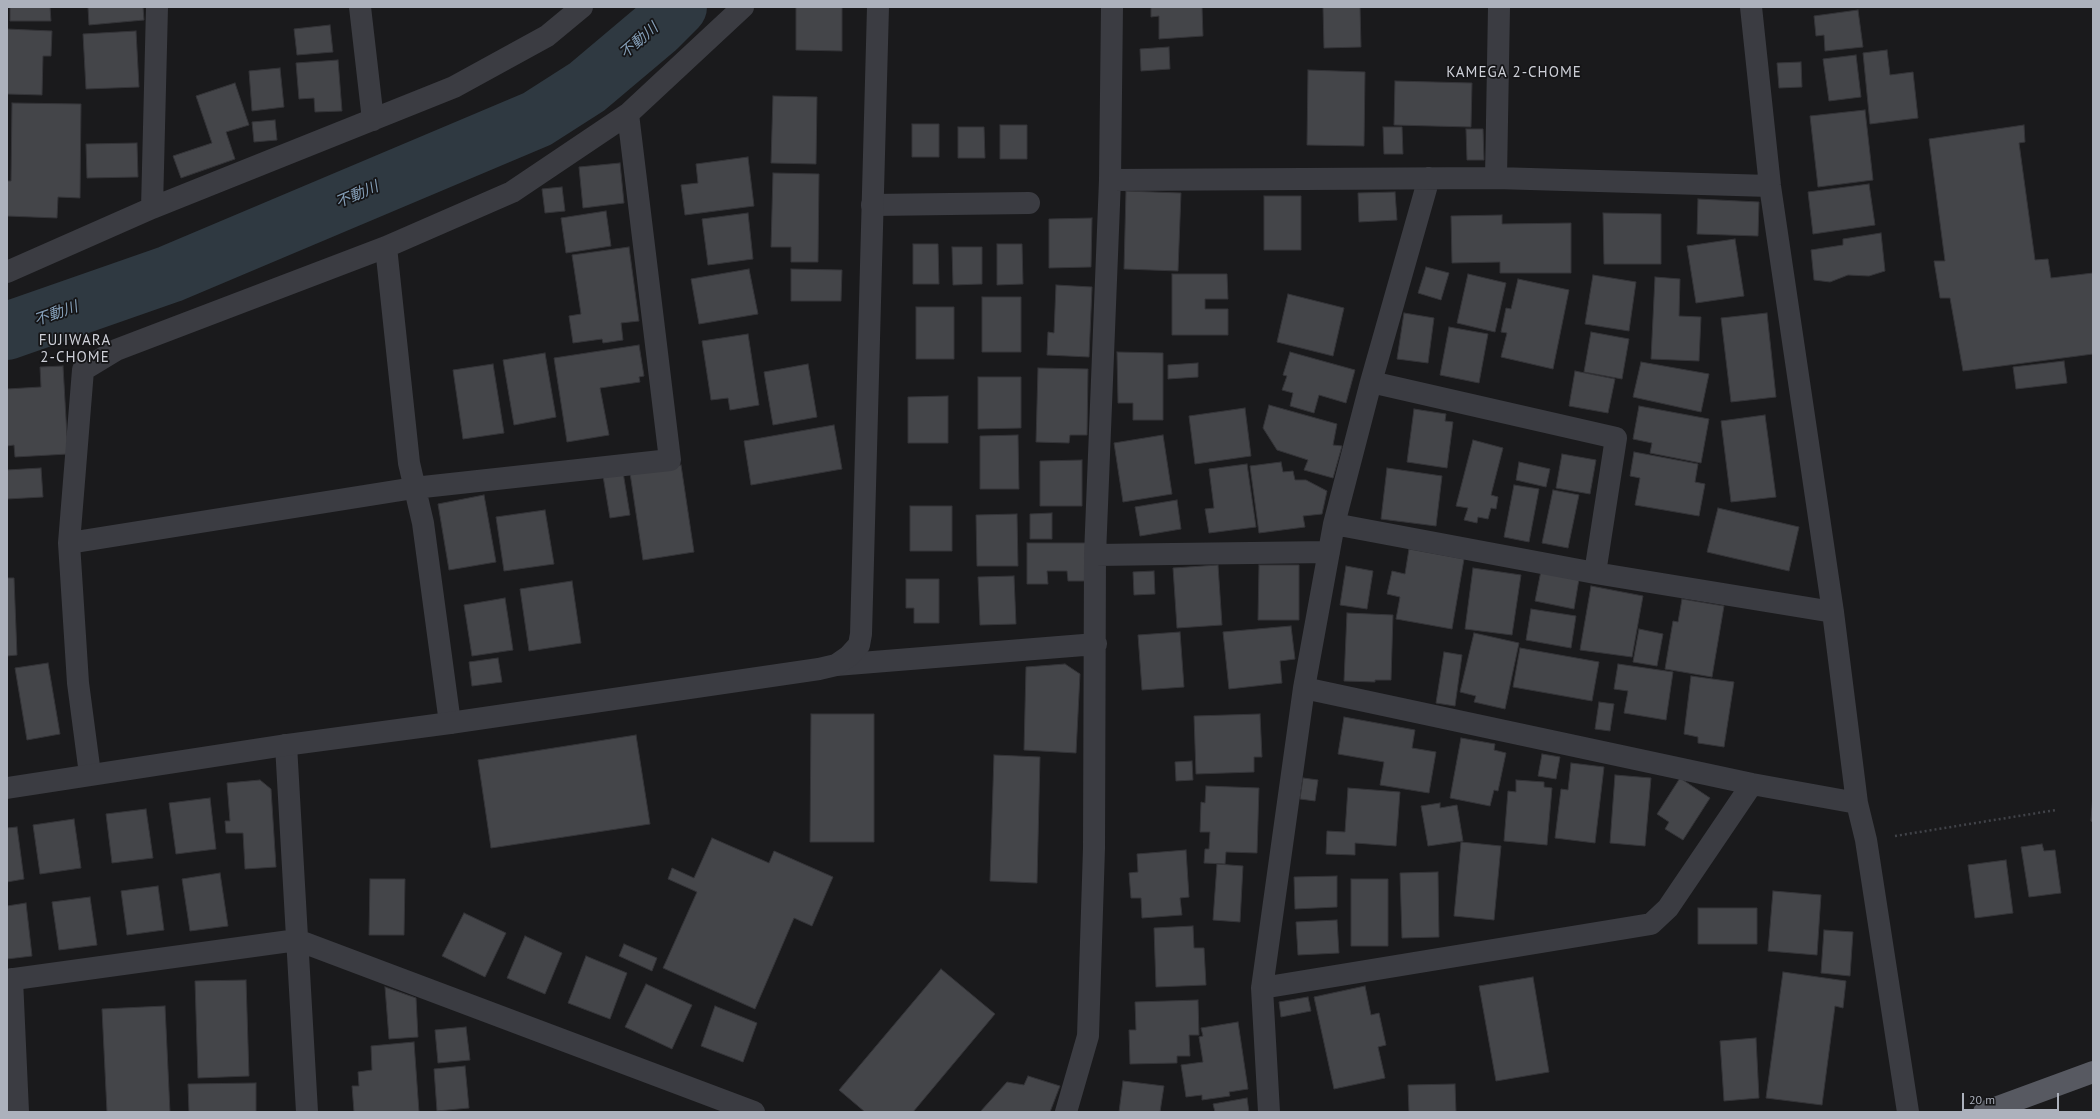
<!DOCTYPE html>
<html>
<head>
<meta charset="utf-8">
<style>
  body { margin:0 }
  #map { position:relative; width:2100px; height:1119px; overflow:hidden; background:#1a1a1c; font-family:"PT Sans",sans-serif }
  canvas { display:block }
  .frame { position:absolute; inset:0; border:8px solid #acb1bc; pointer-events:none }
  .scale { position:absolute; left:1962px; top:1093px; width:97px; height:18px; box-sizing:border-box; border:2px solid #acb1bc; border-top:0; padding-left:5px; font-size:12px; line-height:14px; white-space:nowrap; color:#acb1bc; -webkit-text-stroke:3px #151517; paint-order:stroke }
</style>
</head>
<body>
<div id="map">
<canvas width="2100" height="1119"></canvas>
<div class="frame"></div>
<div class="scale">20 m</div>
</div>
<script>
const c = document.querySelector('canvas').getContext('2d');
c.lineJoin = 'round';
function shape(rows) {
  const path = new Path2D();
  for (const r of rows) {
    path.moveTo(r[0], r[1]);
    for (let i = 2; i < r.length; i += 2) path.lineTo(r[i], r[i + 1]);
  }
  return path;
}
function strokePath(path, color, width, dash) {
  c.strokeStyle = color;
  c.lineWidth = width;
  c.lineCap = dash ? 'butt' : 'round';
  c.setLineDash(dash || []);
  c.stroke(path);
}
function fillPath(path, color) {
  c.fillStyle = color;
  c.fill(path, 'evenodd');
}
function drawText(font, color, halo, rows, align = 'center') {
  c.font = font + ' "PT Sans","Noto Sans JP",sans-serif';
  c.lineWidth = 3.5;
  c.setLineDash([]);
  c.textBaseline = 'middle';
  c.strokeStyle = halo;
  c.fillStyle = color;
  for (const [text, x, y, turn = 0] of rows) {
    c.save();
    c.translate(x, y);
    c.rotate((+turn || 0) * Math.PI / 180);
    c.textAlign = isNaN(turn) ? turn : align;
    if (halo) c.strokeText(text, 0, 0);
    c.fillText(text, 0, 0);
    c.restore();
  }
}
strokePath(shape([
  [7,331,170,274,537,119,587,87,657,28,678,7]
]), '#2f3941', 58);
const building = shape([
  [10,7,50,7,51,21,10,21,10,7],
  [88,7,143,7,144,20,89,25,88,7],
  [796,7,842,7,842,51,796,50,796,7],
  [1151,7,1202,7,1203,36,1159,39,1159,16,1151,17,1151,7],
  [1323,7,1360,7,1361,47,1324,48,1323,7],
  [1858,10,1863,47,1825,51,1824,35,1816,36,1814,16,1858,10],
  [330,25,333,52,297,55,294,29,330,25],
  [7,29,52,31,51,56,43,56,42,95,7,94,7,29],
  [136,31,139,87,86,89,83,34,136,31],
  [1169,47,1170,69,1141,71,1140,49,1169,47],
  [1887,50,1890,75,1913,72,1918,118,1870,124,1863,53,1887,50],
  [1856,55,1861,97,1829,101,1823,59,1856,55],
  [338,60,342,111,315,112,314,98,299,99,296,63,338,60],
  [1801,62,1802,87,1779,88,1777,63,1801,62],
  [280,68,284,107,252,111,249,71,280,68],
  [1308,70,1365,72,1364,146,1307,145,1308,70],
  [1395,81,1472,83,1471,127,1394,125,1395,81],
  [235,83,249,125,226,132,235,159,181,178,173,156,212,143,196,96,235,83],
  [773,96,817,97,816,164,771,163,773,96],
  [12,103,81,104,80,198,58,197,57,218,7,216,7,181,11,181,12,103],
  [1865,110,1873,180,1818,187,1810,116,1865,110],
  [275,120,277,140,254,142,252,122,275,120],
  [912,124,939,124,939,157,912,157,912,124],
  [1000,125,1027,125,1027,159,1000,159,1000,125],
  [2024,125,2025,142,2019,143,2035,260,2048,259,2051,278,2093,273,2093,354,1963,371,1950,298,1940,298,1934,261,1945,261,1929,139,2024,125],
  [958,127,984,127,985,158,958,158,958,127],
  [1383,127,1402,127,1403,154,1384,154,1383,127],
  [1466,129,1483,129,1484,160,1467,160,1466,129],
  [137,143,138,177,87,178,86,144,137,143],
  [748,157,754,206,685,215,681,185,698,183,696,164,748,157],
  [620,163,624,203,583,208,579,167,620,163],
  [773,173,819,174,818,262,791,262,791,247,771,247,773,173],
  [1869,184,1875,225,1813,234,1808,192,1869,184],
  [562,187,565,211,545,213,542,189,562,187],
  [1126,191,1181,193,1178,271,1124,269,1126,191],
  [1395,192,1397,220,1359,222,1358,193,1395,192],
  [1264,196,1301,196,1301,250,1264,250,1264,196],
  [1698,199,1759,202,1758,236,1697,234,1698,199],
  [606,211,611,246,566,253,561,218,606,211],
  [748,213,753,259,708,265,702,219,748,213],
  [1603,213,1661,214,1661,264,1604,264,1603,213],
  [1502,215,1502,224,1571,223,1571,273,1500,273,1500,262,1452,263,1451,216,1502,215],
  [1092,218,1091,267,1049,268,1049,219,1092,218],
  [1881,233,1885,271,1869,276,1848,275,1830,282,1814,280,1811,250,1843,245,1843,239,1881,233],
  [1735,239,1744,296,1696,303,1687,246,1735,239],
  [913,244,938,244,939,284,913,284,913,244],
  [997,244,1022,244,1023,284,997,285,997,244],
  [629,247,639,321,621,323,623,340,603,343,602,339,573,343,569,316,581,314,572,255,629,247],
  [952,247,982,247,982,284,953,285,952,247],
  [1426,267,1449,273,1441,300,1418,293,1426,267],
  [749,269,758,314,699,324,691,279,749,269],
  [791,269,842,270,841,301,791,301,791,269],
  [1172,274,1227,274,1228,299,1205,299,1205,309,1228,309,1228,335,1172,335,1172,274],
  [1468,274,1506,283,1495,332,1457,323,1468,274],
  [1593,275,1636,282,1629,331,1585,324,1593,275],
  [1655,277,1680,279,1679,316,1701,317,1699,361,1651,359,1655,277],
  [1518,279,1569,290,1553,369,1501,357,1507,333,1501,332,1506,308,1511,309,1518,279],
  [1056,285,1092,287,1089,357,1047,355,1048,332,1054,333,1056,285],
  [1288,294,1344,308,1333,356,1277,342,1288,294],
  [982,297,1021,297,1021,352,982,352,982,297],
  [916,307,954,307,954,359,916,359,916,307],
  [1404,313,1434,318,1428,363,1397,359,1404,313],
  [1767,313,1776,397,1731,402,1721,318,1767,313],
  [1449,327,1488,334,1479,383,1440,375,1449,327],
  [1591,332,1629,339,1622,379,1584,372,1591,332],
  [748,334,759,405,730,410,728,398,711,400,702,341,748,334],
  [639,345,644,376,639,377,640,382,600,388,609,435,567,442,554,358,639,345],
  [1117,352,1163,353,1163,420,1133,420,1133,403,1118,403,1117,352],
  [1290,352,1355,370,1346,403,1319,395,1314,413,1290,406,1293,393,1282,390,1287,376,1283,375,1290,352],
  [545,353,556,417,514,425,503,360,545,353],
  [2064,361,2067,383,2016,389,2013,367,2064,361],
  [1641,362,1709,374,1701,412,1633,397,1641,362],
  [1198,363,1198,377,1168,379,1168,365,1198,363],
  [493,364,504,433,463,439,453,370,493,364],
  [808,364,817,417,773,425,764,372,808,364],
  [63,366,68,454,15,457,14,445,7,446,7,389,41,387,40,367,63,366],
  [1038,368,1088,369,1087,435,1070,435,1069,443,1036,442,1038,368],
  [1575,371,1615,379,1608,413,1569,406,1575,371],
  [978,377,1021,377,1021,428,978,429,978,377],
  [948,396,948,443,908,443,908,397,948,396],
  [1269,405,1337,424,1333,445,1342,446,1333,478,1304,470,1308,460,1277,450,1263,428,1269,405],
  [1639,406,1709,419,1701,463,1650,453,1652,443,1633,439,1639,406],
  [1245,408,1251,456,1195,464,1189,416,1245,408],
  [1414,409,1446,414,1445,421,1453,422,1447,468,1407,462,1414,409],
  [1765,415,1776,497,1731,502,1721,421,1765,415],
  [834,425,842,469,751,485,744,441,834,425],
  [1018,435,1019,489,980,489,980,436,1018,435],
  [1163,435,1172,494,1123,502,1114,443,1163,435],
  [1473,440,1503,448,1491,495,1498,497,1496,509,1491,508,1488,519,1478,517,1477,523,1464,520,1468,508,1456,506,1473,440],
  [1634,452,1698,464,1695,482,1705,484,1699,516,1635,505,1640,478,1630,476,1634,452],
  [1562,454,1596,460,1590,494,1556,488,1562,454],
  [1082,460,1082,506,1040,506,1040,461,1082,460],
  [1281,462,1283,472,1293,471,1295,480,1306,480,1327,491,1322,514,1303,516,1305,527,1259,533,1250,466,1281,462],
  [1519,462,1550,469,1546,487,1516,480,1519,462],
  [1247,464,1256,527,1209,533,1205,509,1214,508,1209,469,1247,464],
  [681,465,694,552,643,560,630,473,681,465],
  [41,468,43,497,7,499,7,470,41,468],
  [1387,468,1442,476,1436,526,1381,519,1387,468],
  [623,472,630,515,610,518,603,476,623,472],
  [1514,485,1539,489,1529,542,1504,537,1514,485],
  [1553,490,1579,495,1568,548,1542,543,1553,490],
  [484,495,496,562,449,570,438,504,484,495],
  [1177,500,1181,529,1140,536,1135,507,1177,500],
  [910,506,952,506,952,551,910,551,910,506],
  [1718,508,1799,527,1789,571,1707,552,1718,508],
  [545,510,554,564,504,571,496,517,545,510],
  [1052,513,1052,539,1030,539,1030,514,1052,513],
  [1017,514,1018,566,977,566,976,515,1017,514],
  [1027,543,1086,543,1086,581,1068,581,1067,571,1047,571,1048,584,1027,584,1027,543],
  [1409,549,1464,559,1452,629,1396,619,1400,597,1387,594,1392,571,1405,574,1409,549],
  [1218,565,1222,625,1177,628,1173,568,1218,565],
  [1259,565,1299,565,1299,620,1258,620,1259,565],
  [1346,566,1373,571,1367,609,1340,605,1346,566],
  [1473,568,1521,575,1512,635,1465,629,1473,568],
  [1154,571,1155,594,1134,595,1133,572,1154,571],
  [1541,571,1579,579,1574,609,1535,601,1541,571],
  [1014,576,1016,624,980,625,978,577,1014,576],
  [7,578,14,578,17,655,7,656,7,578],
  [906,579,939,579,939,623,914,623,914,608,906,608,906,579],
  [572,581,581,643,529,651,520,589,572,581],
  [1591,586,1643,596,1632,657,1580,650,1591,586],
  [505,598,513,650,472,656,464,605,505,598],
  [1682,599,1724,606,1712,677,1665,669,1673,621,1678,622,1682,599],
  [1531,609,1576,616,1571,648,1526,640,1531,609],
  [1347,613,1393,615,1391,680,1375,680,1375,682,1344,681,1347,613],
  [1291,626,1295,659,1280,661,1282,683,1229,689,1223,632,1291,626],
  [1639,629,1663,634,1657,666,1633,662,1639,629],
  [1180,632,1184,687,1142,690,1138,635,1180,632],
  [1474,633,1519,643,1505,709,1474,702,1476,696,1460,692,1474,633],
  [1520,648,1599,662,1592,701,1513,687,1520,648],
  [1444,652,1462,655,1455,706,1436,703,1444,652],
  [498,658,502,682,472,686,469,662,498,658],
  [48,663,60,734,27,740,15,668,48,663],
  [1065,664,1080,674,1076,753,1024,750,1026,667,1065,664],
  [1618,664,1673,672,1666,720,1624,713,1628,691,1614,689,1618,664],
  [1691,676,1734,682,1724,747,1698,743,1698,737,1684,734,1691,676],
  [1599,702,1614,704,1610,731,1595,729,1599,702],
  [811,714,874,714,874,842,810,842,811,714],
  [1260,714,1262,757,1254,757,1254,772,1196,774,1194,716,1260,714],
  [1344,717,1415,730,1412,748,1436,752,1429,793,1380,785,1384,762,1338,754,1344,717],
  [636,735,650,824,491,848,478,760,636,735],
  [1461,738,1495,744,1494,750,1506,753,1498,791,1494,790,1490,806,1450,798,1461,738],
  [1542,754,1560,757,1556,779,1538,776,1542,754],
  [994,755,1040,757,1037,883,990,881,994,755],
  [1192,761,1193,780,1176,781,1175,762,1192,761],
  [1571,763,1604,767,1595,843,1555,838,1561,789,1568,790,1571,763],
  [1615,775,1651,778,1645,846,1610,843,1615,775],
  [1303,778,1318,780,1315,801,1300,799,1303,778],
  [1680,778,1710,798,1683,840,1665,829,1669,822,1657,814,1680,778],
  [260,780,271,789,276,867,245,869,243,833,226,833,225,821,230,821,227,783,260,780],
  [1516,780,1544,782,1544,787,1552,788,1547,845,1504,841,1508,791,1516,792,1516,780],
  [1206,786,1259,788,1257,853,1226,852,1225,864,1204,863,1205,849,1209,849,1210,832,1200,832,1201,802,1205,803,1206,786],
  [1348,788,1400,792,1396,846,1355,843,1355,855,1326,854,1327,831,1345,832,1348,788],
  [2093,794,2093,822,2091,821,2093,794],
  [210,798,216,849,176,854,169,803,210,798],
  [1440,803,1440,808,1457,805,1463,841,1428,846,1421,806,1440,803],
  [146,809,153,858,112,863,106,814,146,809],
  [74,819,81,868,40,874,33,825,74,819],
  [17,827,24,879,7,882,7,828,17,827],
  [712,838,769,863,774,851,833,877,812,926,794,918,755,1009,663,968,697,892,668,879,672,868,694,878,712,838],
  [1461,842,1501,846,1494,920,1454,916,1461,842],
  [2042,844,2044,851,2055,850,2061,893,2029,897,2021,847,2042,844],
  [1186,850,1189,897,1180,898,1182,915,1142,918,1141,898,1131,898,1129,873,1138,872,1137,854,1186,850],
  [2006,860,2013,913,1975,918,1968,865,2006,860],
  [1217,864,1243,866,1240,922,1213,920,1217,864],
  [1438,872,1439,937,1402,938,1400,873,1438,872],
  [220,873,228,926,190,931,182,879,220,873],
  [1337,876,1337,907,1295,909,1294,877,1337,876],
  [370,879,405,879,404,935,369,935,370,879],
  [1351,879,1388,879,1388,946,1351,946,1351,879],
  [158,886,164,930,127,935,121,891,158,886],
  [1773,891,1821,895,1817,955,1768,951,1773,891],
  [90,897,97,945,59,950,52,902,90,897],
  [26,903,32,956,7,959,7,906,26,903],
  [1698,908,1757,908,1757,944,1698,944,1698,908],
  [464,913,506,933,485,977,442,956,464,913],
  [1337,920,1339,953,1298,955,1296,922,1337,920],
  [1193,926,1194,948,1204,948,1206,985,1156,987,1154,928,1193,926],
  [1824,930,1853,932,1850,976,1821,973,1824,930],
  [525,936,562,953,545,994,507,978,525,936],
  [624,944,657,958,652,971,619,956,624,944],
  [586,956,627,973,610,1019,568,1003,586,956],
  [941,969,995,1014,913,1112,865,1112,839,1090,941,969],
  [1783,972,1846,981,1843,1008,1835,1006,1822,1105,1766,1098,1783,972],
  [1533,977,1549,1072,1496,1081,1479,986,1533,977],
  [246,980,249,1076,198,1078,195,981,246,980],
  [646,984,692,1005,672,1049,625,1027,646,984],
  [1365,986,1371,1015,1379,1013,1386,1045,1378,1047,1385,1078,1334,1089,1314,997,1365,986],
  [385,987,416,998,418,1037,389,1039,385,987],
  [1308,997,1311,1011,1281,1017,1279,1002,1308,997],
  [1198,1000,1199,1035,1189,1035,1190,1056,1177,1056,1177,1063,1130,1064,1129,1030,1136,1030,1135,1002,1198,1000],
  [165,1006,170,1112,107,1112,102,1009,165,1006],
  [715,1006,757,1023,743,1062,701,1046,715,1006],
  [1238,1022,1248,1089,1229,1092,1230,1096,1202,1100,1202,1095,1186,1097,1181,1065,1203,1062,1199,1037,1203,1036,1201,1028,1238,1022],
  [466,1027,470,1060,438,1063,435,1030,466,1027],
  [1756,1038,1759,1098,1724,1101,1720,1041,1756,1038],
  [414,1042,419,1112,354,1112,352,1086,359,1086,358,1072,372,1070,371,1046,414,1042],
  [465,1066,469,1108,437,1111,434,1069,465,1066],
  [1028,1076,1060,1086,1050,1112,980,1112,1007,1082,1024,1085,1028,1076],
  [1123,1081,1164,1086,1160,1112,1119,1112,1123,1081],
  [256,1083,256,1112,189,1112,188,1084,256,1083],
  [1455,1084,1456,1112,1409,1112,1408,1085,1455,1084],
  [1247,1098,1249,1112,1215,1112,1213,1104,1247,1098]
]);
fillPath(building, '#444549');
strokePath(building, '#343438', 1);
strokePath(shape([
  [1895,836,2056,810]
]), '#414349', 2.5, [2, 3]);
strokePath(shape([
  [360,7,373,120],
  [1751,7,1770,186,1833,612,1857,803,1866,840,1908,1112],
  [1496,178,1499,7],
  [1110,180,1496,178,1770,186],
  [872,205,1029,203],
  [152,208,157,7],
  [386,247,409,463,423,523,450,723],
  [7,272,152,208,454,87,547,36,582,7],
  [1371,382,1616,438,1595,573],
  [1334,524,1595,573,1833,612],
  [69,543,414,488,670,460,628,114],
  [1095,555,1329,552],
  [836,665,1096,644],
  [1304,688,1752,784,1857,803],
  [286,745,307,1112],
  [90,774,78,683,69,543,83,370,116,350,386,247,512,192,628,114,743,7],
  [12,979,18,1112],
  [7,980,297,940,754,1112],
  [1262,988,1651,924,1668,908,1752,784],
  [1066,1112,1088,1036,1094,848,1095,555,1110,180,1112,7],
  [1269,1112,1262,988,1304,688,1334,524,1371,382,1429,178]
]), '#3b3c42', 22);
strokePath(shape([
  [7,788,286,745,450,723,819,669,836,665,849,656,859,645,861,634,878,7]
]), '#3b3c42', 22);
strokePath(shape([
  [1984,1112,2093,1072]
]), '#575961', 22);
drawText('italic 15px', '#849eb7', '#151517', [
  ["不動川",639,41,-41],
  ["不動川",357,195,-23],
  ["不動川",56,314,-19]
]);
c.letterSpacing = '1px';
drawText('15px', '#ced0d8', '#151517', [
  ["KAMEGA 2-CHOME",1514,73],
  ["FUJIWARA",75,341],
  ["2-CHOME",75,358]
]);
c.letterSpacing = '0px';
</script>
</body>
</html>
